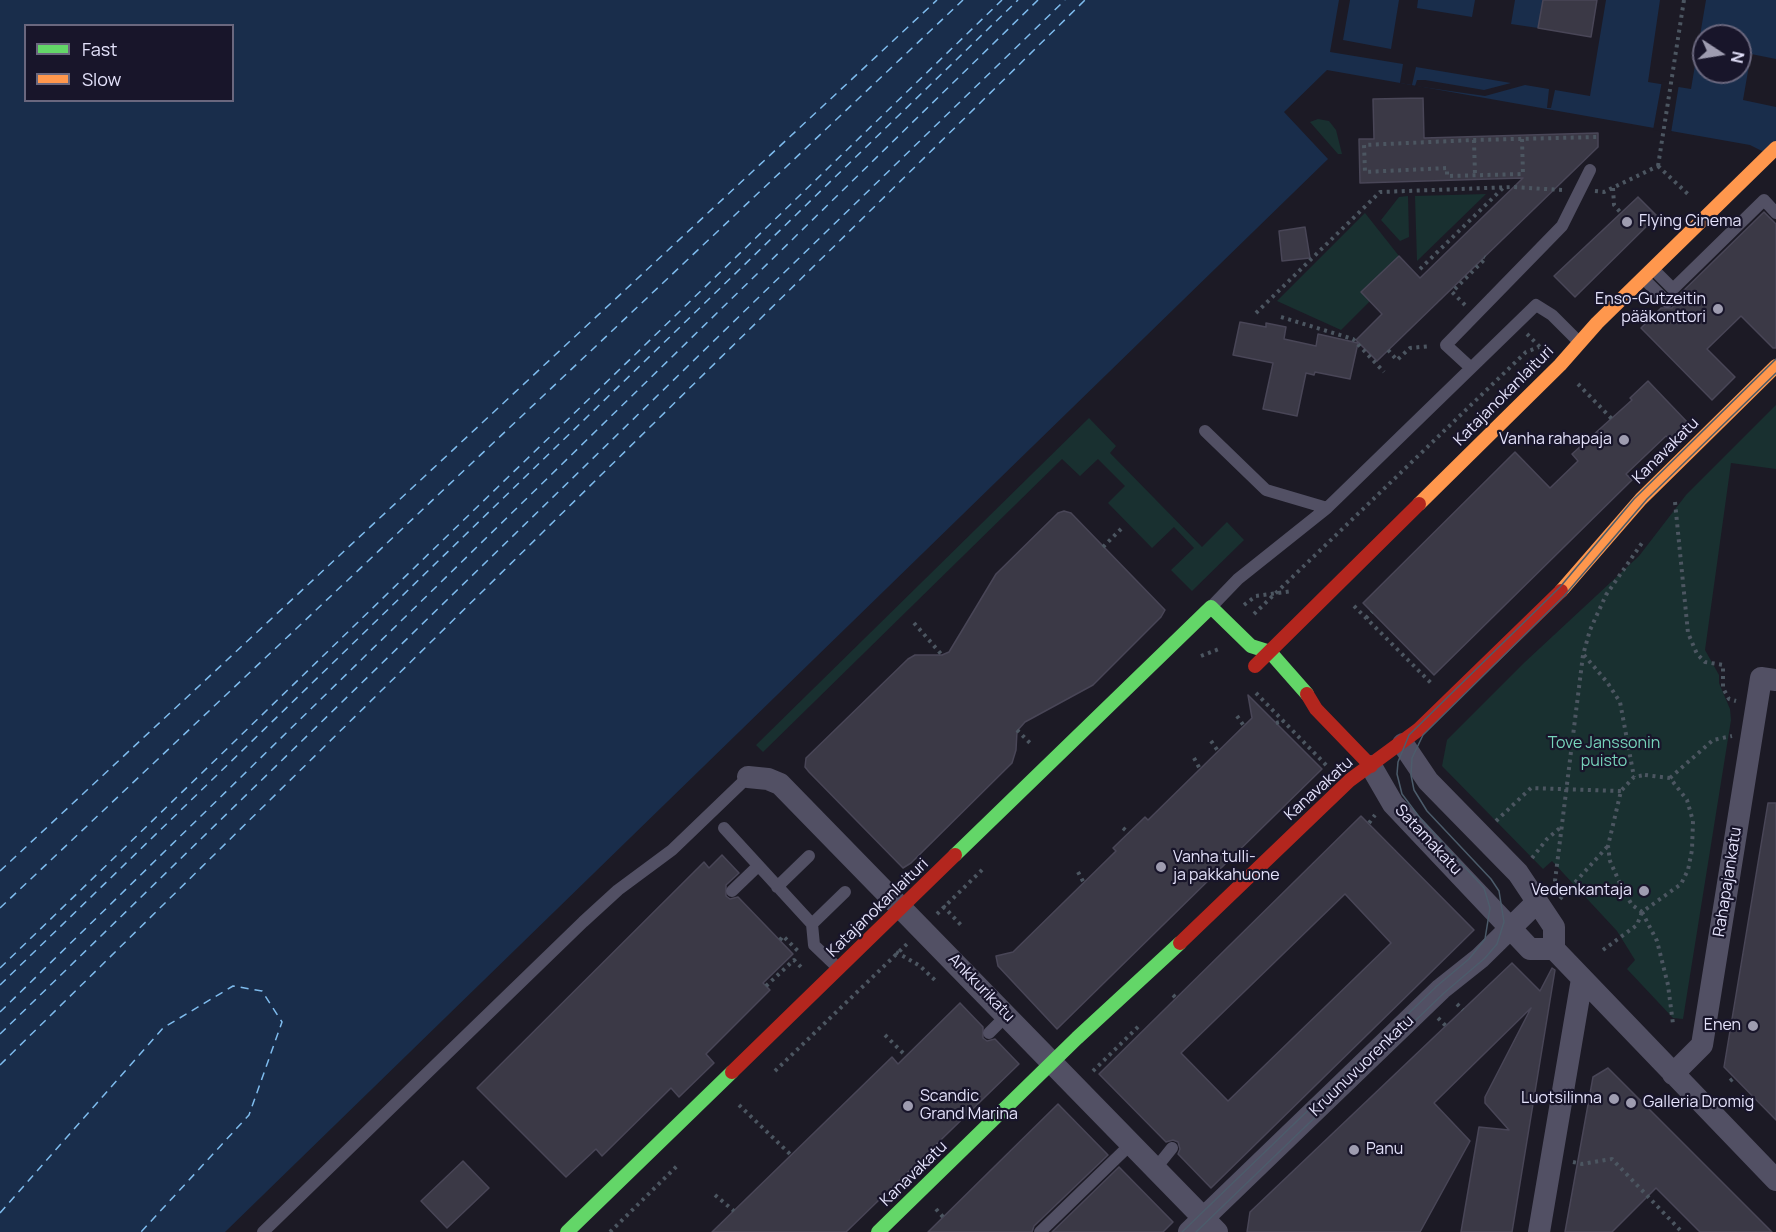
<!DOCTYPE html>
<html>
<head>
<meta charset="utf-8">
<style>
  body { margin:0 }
  #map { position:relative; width:1776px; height:1232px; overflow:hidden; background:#1c1a25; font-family:Manrope,sans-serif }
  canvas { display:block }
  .legend { position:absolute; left:24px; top:24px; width:210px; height:78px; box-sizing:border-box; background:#18152a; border:2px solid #6a677e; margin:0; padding:8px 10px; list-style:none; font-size:18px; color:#e4e2fb }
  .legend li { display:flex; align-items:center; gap:12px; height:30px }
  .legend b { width:30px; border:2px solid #6a677e }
  .north { position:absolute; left:1692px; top:24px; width:60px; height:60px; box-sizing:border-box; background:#18152a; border:2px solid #6a677e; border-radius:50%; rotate:102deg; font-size:16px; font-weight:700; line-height:24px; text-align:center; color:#e4e2fb }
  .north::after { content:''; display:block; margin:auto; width:21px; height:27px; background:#9e9cb0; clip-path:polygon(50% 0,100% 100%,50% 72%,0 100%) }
</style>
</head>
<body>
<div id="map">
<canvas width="1776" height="1232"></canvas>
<ul class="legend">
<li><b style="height:8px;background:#63d668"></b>Fast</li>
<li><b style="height:8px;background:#ff974d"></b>Slow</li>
</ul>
<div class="north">N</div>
</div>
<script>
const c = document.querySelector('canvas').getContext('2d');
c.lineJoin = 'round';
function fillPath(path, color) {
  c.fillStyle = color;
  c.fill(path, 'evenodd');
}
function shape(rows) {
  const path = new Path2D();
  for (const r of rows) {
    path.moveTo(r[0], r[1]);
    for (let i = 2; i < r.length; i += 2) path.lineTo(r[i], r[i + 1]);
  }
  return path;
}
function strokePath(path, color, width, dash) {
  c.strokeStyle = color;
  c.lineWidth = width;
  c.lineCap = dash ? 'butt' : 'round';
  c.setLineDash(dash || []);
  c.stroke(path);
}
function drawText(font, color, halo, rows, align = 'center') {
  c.font = font + ' Manrope,sans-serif';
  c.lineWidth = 4.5;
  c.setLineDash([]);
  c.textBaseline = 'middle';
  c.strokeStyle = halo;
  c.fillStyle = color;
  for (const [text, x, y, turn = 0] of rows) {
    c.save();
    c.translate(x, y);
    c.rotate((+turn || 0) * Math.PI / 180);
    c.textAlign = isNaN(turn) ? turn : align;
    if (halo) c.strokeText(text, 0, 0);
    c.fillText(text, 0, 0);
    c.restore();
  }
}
fillPath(shape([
  [1318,119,1329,121,1336,130,1342,154,1338,154,1310,122],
  [1486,194,1417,261,1415,196],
  [1408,196,1409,237,1400,241,1381,220,1399,197],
  [1365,213,1399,256,1362,292,1370,301,1341,330,1277,301],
  [1776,405,1776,469,1731,463,1705,650,1719,675,1719,683,1730,709,1731,720,1683,1019,1673,1018,1627,969,1635,960,1617,931,1552,861,1543,869,1442,766,1447,740,1525,662,1639,556,1686,495],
  [1089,418,1116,446,1110,453,1202,547,1227,522,1244,540,1192,591,1171,570,1194,548,1174,527,1152,548,1108,503,1125,486,1098,459,1080,476,1062,459,763,752,756,745]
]), '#193030');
fillPath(shape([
  [0,0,1660,0,1648,82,1691,89,1706,0,1776,0,1776,59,1751,54,1743,100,1776,107,1776,158,1750,145,1327,70,1284,112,1328,159,225,1232,0,1232],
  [26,26,232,26,232,100,26,100],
  [1704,36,1740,36,1740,72,1704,72]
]), '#192d4b');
fillPath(shape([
  [1339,0,1350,0,1343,40,1391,49,1399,0,1418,0,1417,8,1472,17,1475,0,1515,0,1511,24,1538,28,1543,0,1606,0,1590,96,1555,90,1551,108,1547,108,1549,89,1525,85,1485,96,1415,86,1417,80,1425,80,1484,90,1511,83,1416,67,1412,85,1400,83,1403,64,1330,52],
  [1662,81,1679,84,1671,133,1653,130]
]), '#1c1a25');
strokePath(shape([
  [0,871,937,0],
  [0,908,963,0],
  [0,968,1002,0],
  [0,985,1018,0],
  [0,1012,1038,0],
  [0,1034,1065,0],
  [0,1065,1085,0],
  [0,1213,163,1028,233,986,262,991,282,1022,249,1115,141,1232]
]), '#7ebbed', 1.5, [8, 6]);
const building = shape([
  [1543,0,1597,0,1591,37,1538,28,1543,0],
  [1423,98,1424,138,1598,133,1598,147,1377,361,1356,340,1382,314,1361,292,1399,256,1420,278,1523,178,1360,183,1359,139,1374,139,1373,99,1423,98],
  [1638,197,1657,216,1575,297,1554,276,1638,197],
  [1764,212,1776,224,1776,348,1773,348,1741,316,1707,349,1735,377,1712,400,1641,328,1661,308,1672,308,1675,304,1673,297,1679,295,1764,212],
  [1305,227,1310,258,1282,261,1279,231,1305,227],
  [1240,322,1266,327,1266,323,1286,327,1284,339,1316,346,1318,334,1358,343,1350,379,1315,372,1314,375,1306,373,1297,416,1263,409,1273,363,1233,355,1240,322],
  [1648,381,1689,424,1672,441,1666,436,1626,474,1632,480,1434,675,1363,603,1515,452,1550,488,1578,461,1572,454,1632,400,1630,398,1648,381],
  [1064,511,1071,513,1165,610,1161,617,1093,685,1025,722,1017,731,1016,750,1012,763,911,863,903,868,809,772,805,767,806,758,908,659,915,655,942,655,949,652,996,574,1058,513,1064,511],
  [1248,695,1322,769,1057,1029,998,966,996,956,1013,952,1116,851,1113,848,1145,817,1148,820,1252,718,1248,695],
  [1768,803,1776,803,1776,1120,1724,1067,1768,803],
  [1361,816,1474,930,1211,1188,1178,1154,1180,1149,1178,1142,1173,1140,1166,1142,1099,1074,1361,816],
  [1345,894,1391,943,1228,1101,1181,1053,1345,894],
  [722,855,739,873,726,885,726,896,730,899,738,897,793,954,763,983,770,990,706,1054,714,1063,679,1097,671,1088,602,1156,596,1149,566,1177,477,1088,704,862,709,868,722,855],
  [1512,963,1540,991,1552,968,1555,970,1512,1232,1461,1232,1479,1127,1509,1130,1485,1103,1485,1097,1531,1008,1434,1103,1470,1141,1420,1232,1247,1232,1250,1212,1512,963],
  [960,1003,983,1027,983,1038,987,1041,995,1039,1019,1064,846,1232,712,1232,892,1057,898,1064,960,1003],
  [1608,1068,1772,1232,1700,1232,1656,1188,1612,1232,1565,1232,1593,1077,1608,1068],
  [1058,1104,1108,1155,1034,1226,1032,1232,928,1232,1058,1104],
  [463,1161,489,1188,447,1228,421,1201,463,1161],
  [1119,1167,1173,1222,1163,1232,1052,1232,1119,1167]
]);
fillPath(building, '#3b3946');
strokePath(building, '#494657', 1.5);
strokePath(shape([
  [1522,139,1523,174,1447,176,1447,168,1365,172,1364,145,1474,140,1598,137],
  [1474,140,1475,175],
  [1658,166,1684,0],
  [1658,166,1690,196],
  [1613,188,1614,205,1621,213],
  [1595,191,1604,192,1658,166],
  [1420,269,1503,188],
  [1465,305,1452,292,1486,258,1484,257],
  [1256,313,1380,192,1513,187,1562,190],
  [1281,317,1353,339,1384,372],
  [1527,334,1541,348],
  [1388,350,1397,360,1410,348,1431,346],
  [1578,384,1612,419],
  [1675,502,1688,633,1697,654,1705,662,1723,665,1723,688,1729,699,1736,701],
  [1103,547,1122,528],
  [1244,605,1256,596,1293,591],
  [1354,606,1431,683],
  [1254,614,1526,352,1539,347],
  [1366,618,1372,612],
  [914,623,942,655],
  [1584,655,1607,682,1620,702,1634,777],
  [1201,656,1219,649],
  [1256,693,1328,767],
  [1237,716,1244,726],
  [1276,723,1284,721],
  [1017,730,1032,745],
  [1211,741,1218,751],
  [1194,758,1200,769],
  [1645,775,1670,778,1687,800,1693,821,1692,850,1688,870,1681,884,1642,912,1632,905,1622,888,1610,861,1608,846,1621,791,1634,777,1645,775],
  [1670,778,1713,740,1732,736],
  [1496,821,1531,788,1621,791],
  [1369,823,1375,815],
  [1123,828,1129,833],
  [1532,858,1547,839,1561,827],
  [1078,872,1084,883],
  [1554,889,1583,655,1590,630,1606,595,1644,540],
  [1560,899,1607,847],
  [943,906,961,925],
  [1642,912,1657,941,1668,985,1673,1024],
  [937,914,985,867],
  [780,940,783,936,799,952],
  [1603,950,1637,925,1642,912],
  [896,952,920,966,938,983],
  [766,986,794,960,803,969],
  [1173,995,1176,998],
  [1457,1004,1463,1010],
  [1438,1018,1446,1026],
  [885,1035,906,1056],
  [775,1071,908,943],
  [1093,1071,1141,1024],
  [1730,1081,1734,1078],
  [739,1105,791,1155],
  [1573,1162,1582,1164,1612,1159,1680,1230],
  [715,1195,734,1211],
  [936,1209,943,1217],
  [610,1232,677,1166]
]), '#4c5661', 4, [3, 4.5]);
strokePath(shape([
  [1653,269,1673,289,1764,200,1776,213],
  [1644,279,1667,302],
  [1471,368,1446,345,1562,226,1590,170],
  [1205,431,1266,490,1327,508],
  [1212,606,1238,579,1327,508,1536,305,1552,315,1578,341],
  [724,828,812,924,845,892],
  [777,887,809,856],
  [732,891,758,866],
  [812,924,814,945,838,968],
  [989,1033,1007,1015],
  [1156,1168,1172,1148],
  [263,1232,583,922,618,890,672,850,748,777],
  [1040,1232,1132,1143]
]), '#525064', 12);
strokePath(shape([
  [1403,744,1428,781,1518,873,1554,927,1554,949,1776,1180],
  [1371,766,1393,804,1530,949,1554,949],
  [748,777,768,779,780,784,1217,1232],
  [1673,1074,1702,1045,1761,678,1776,680],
  [1189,1232,1441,989,1480,958,1537,902],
  [1539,1232,1582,979]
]), '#525064', 22);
strokePath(shape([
  [955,855,1211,607,1251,646,1270,652,1307,694],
  [567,1232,732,1072],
  [878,1232,1077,1038,1180,943]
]), '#63d668', 14);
strokePath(shape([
  [1419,504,1560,365,1597,323,1776,148],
  [1561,591,1641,499,1776,366]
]), '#ff974d', 14);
strokePath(shape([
  [1255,666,1419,504],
  [1307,694,1316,709,1371,766],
  [1180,943,1350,780,1418,730,1561,591],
  [732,1072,955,855]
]), '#b3261e', 14);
strokePath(shape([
  [1182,1232,1437,986,1469,959,1485,939,1490,908,1484,888,1420,818,1402,794,1397,774,1398,762,1409,735,1560,587,1634,499,1776,359],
  [1196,1232,1444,993,1485,958,1497,944,1504,922,1499,891,1491,879,1427,811,1414,790,1411,775,1412,758,1423,735,1564,596,1647,499,1776,373]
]), '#4c5c6b', 1.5);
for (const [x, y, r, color] of [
  [1627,222,6,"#9e9cb0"],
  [1718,309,6,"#9e9cb0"],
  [1624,440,6,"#9e9cb0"],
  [1161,867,6,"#9e9cb0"],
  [1644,891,6,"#9e9cb0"],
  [1753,1026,6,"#9e9cb0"],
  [1614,1099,6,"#9e9cb0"],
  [1631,1103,6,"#9e9cb0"],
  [908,1106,6,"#9e9cb0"],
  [1354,1150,6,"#9e9cb0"]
]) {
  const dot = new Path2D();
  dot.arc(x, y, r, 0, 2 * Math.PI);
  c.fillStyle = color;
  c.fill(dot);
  strokePath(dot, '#18152a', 2);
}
drawText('16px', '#e4e2fb', '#18152a', [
  ["Flying Cinema",1639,222],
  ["Enso-Gutzeitin",1706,300,"right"],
  ["pääkonttori",1706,318,"right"],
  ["Vanha rahapaja",1612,440,"right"],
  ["Vanha tulli-",1173,858],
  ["ja pakkahuone",1173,876],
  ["Vedenkantaja",1632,891,"right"],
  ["Enen",1741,1026,"right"],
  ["Scandic",920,1097],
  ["Grand Marina",920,1115],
  ["Luotsilinna",1602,1099,"right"],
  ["Galleria Dromig",1643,1103],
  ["Panu",1366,1150]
], 'left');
drawText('16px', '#e4e2fb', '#18152a', [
  ["Katajanokanlaituri",1504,396,-45],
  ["Kanavakatu",1666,451,-45],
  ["Kanavakatu",1319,789,-42],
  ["Satamakatu",1428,840,47],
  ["Rahapajankatu",1728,882,-81],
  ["Katajanokanlaituri",878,908,-44],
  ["Ankkurikatu",981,988,46],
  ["Kruunuvuorenkatu",1362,1066,-44],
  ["Kanavakatu",914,1174,-44]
]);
drawText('16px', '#76d3ba', '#18152a', [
  ["Tove Janssonin",1604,744],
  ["puisto",1604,762]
]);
</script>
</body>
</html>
